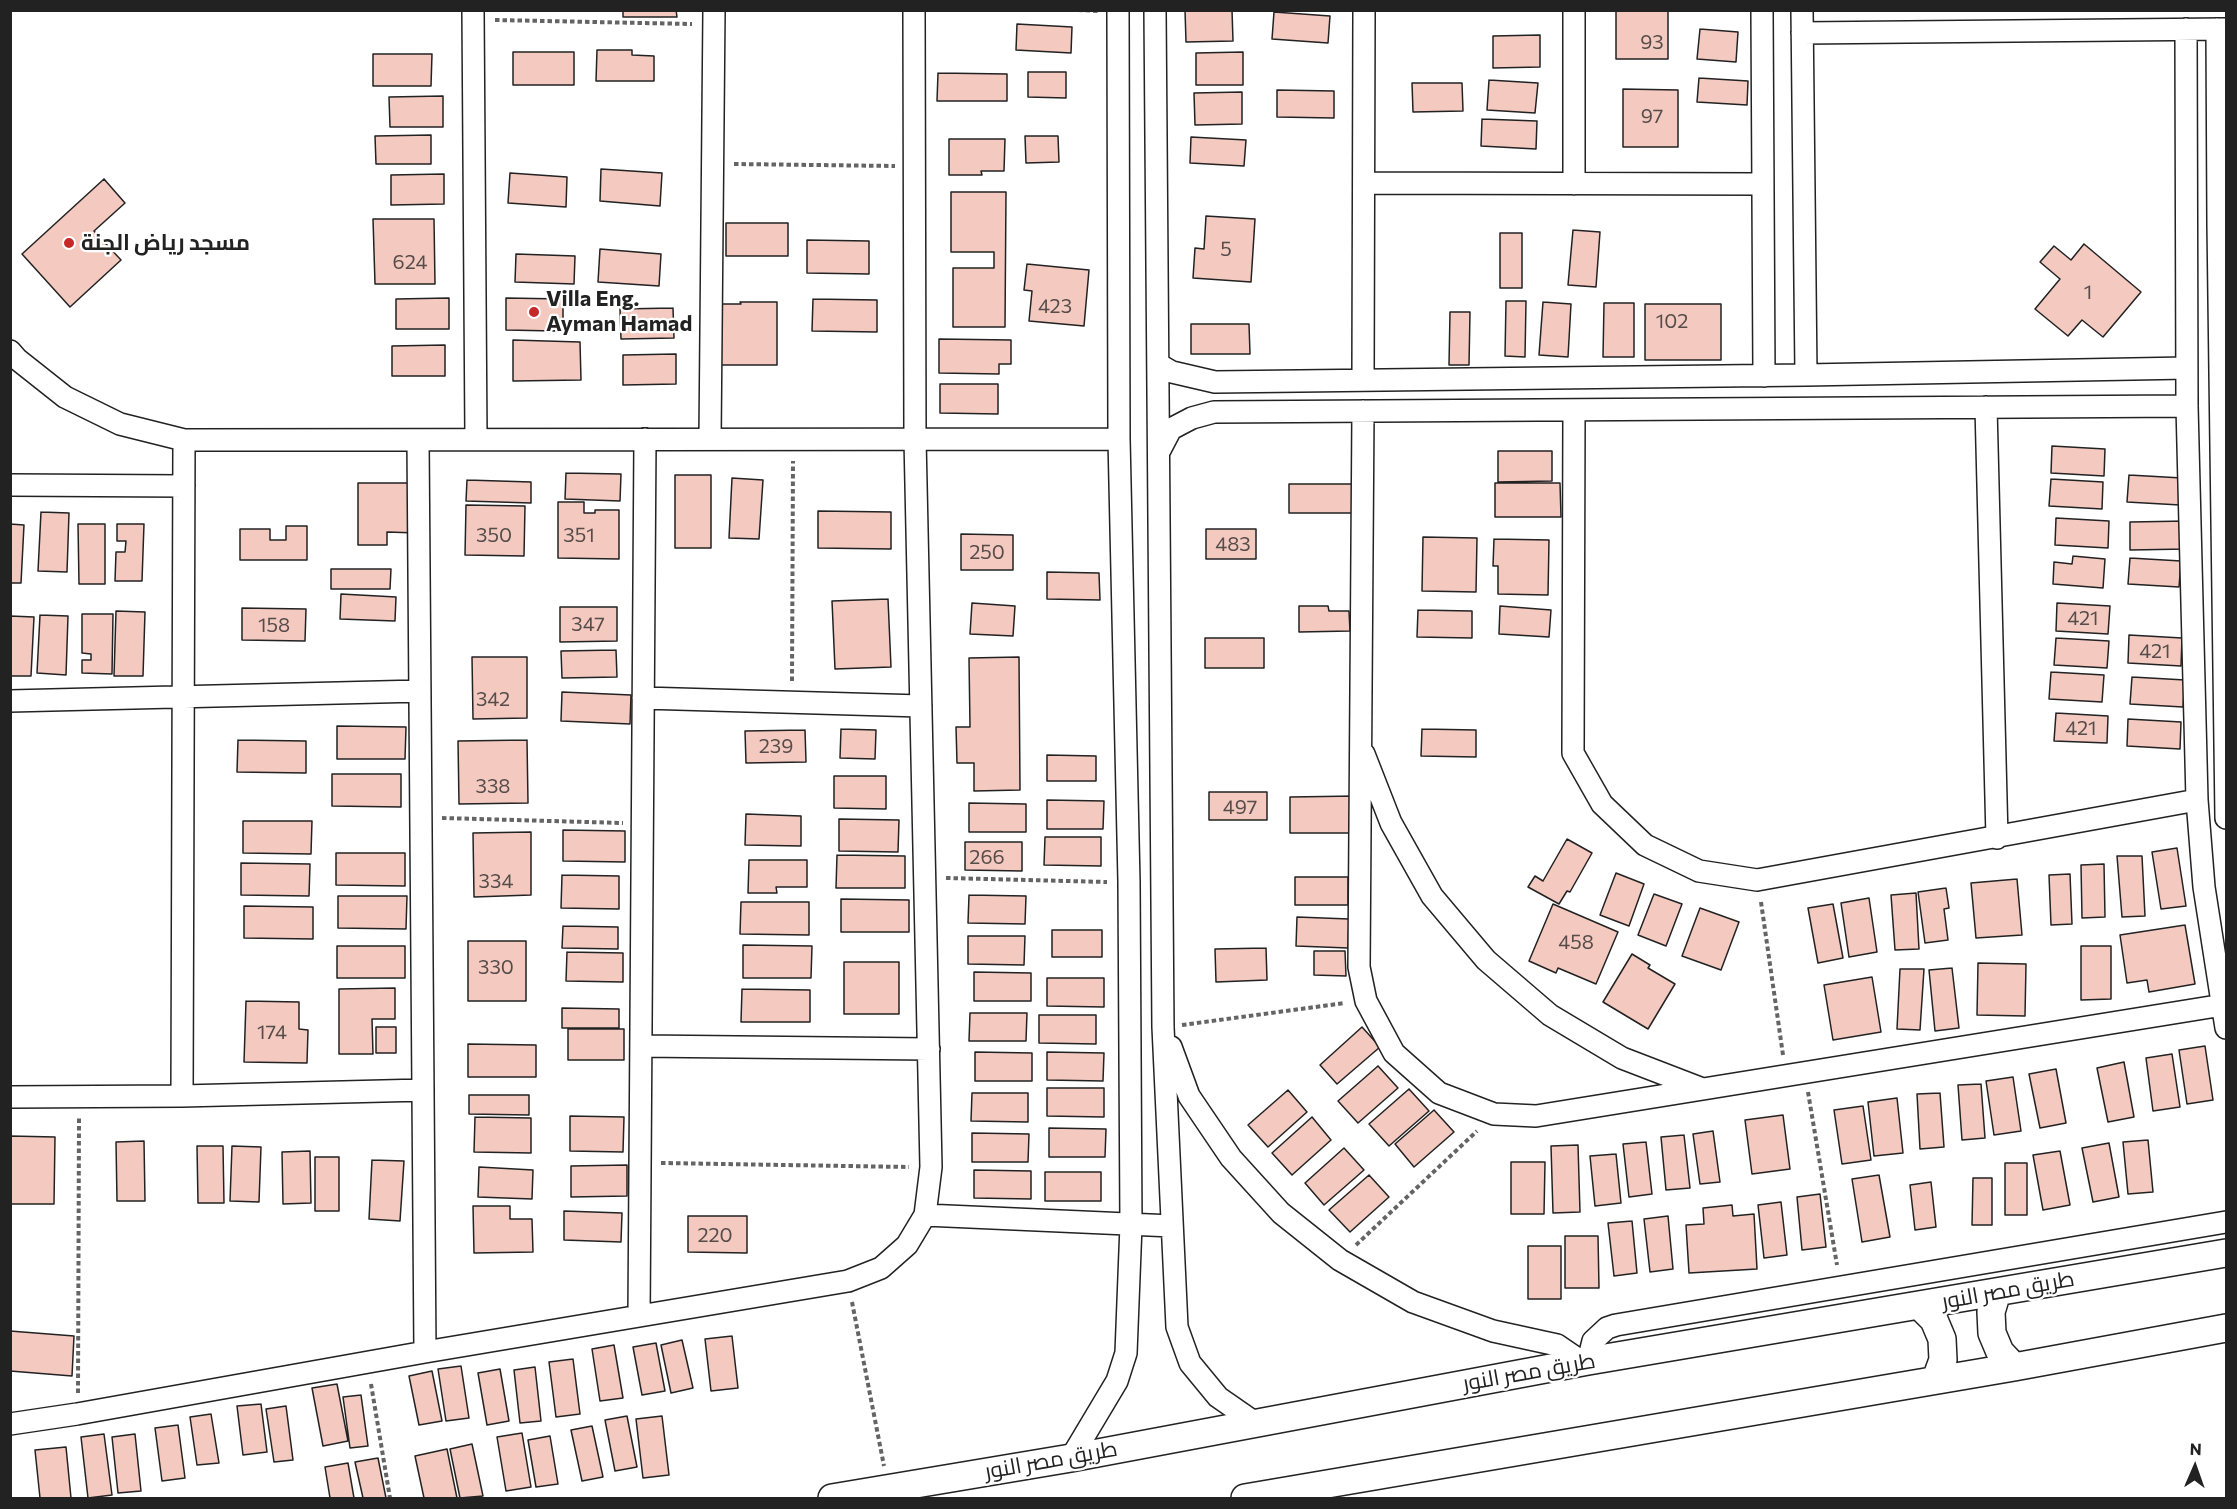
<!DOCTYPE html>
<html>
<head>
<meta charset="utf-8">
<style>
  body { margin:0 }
  #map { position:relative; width:2237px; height:1509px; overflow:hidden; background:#fff; font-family:Commissioner,sans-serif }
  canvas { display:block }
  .frame { position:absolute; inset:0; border:12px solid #222; pointer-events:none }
  .north { position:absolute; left:2165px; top:1437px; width:60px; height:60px; -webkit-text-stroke:4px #fff; paint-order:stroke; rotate:2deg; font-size:16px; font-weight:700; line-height:24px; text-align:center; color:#222 }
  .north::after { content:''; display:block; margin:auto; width:21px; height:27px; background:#222; clip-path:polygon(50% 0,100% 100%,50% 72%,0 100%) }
</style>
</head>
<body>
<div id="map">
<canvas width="2237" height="1509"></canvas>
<div class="frame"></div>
<div class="north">N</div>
</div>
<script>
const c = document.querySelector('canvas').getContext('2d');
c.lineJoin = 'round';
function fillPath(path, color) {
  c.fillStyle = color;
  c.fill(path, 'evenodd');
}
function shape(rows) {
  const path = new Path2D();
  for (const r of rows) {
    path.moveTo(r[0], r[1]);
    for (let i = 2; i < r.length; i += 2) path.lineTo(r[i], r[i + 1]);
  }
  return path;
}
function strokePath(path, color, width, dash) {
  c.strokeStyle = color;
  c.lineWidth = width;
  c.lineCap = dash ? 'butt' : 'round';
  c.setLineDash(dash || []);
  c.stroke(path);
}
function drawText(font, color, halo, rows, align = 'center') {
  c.font = font + ' Commissioner,Cairo,sans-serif';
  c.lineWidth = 4.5;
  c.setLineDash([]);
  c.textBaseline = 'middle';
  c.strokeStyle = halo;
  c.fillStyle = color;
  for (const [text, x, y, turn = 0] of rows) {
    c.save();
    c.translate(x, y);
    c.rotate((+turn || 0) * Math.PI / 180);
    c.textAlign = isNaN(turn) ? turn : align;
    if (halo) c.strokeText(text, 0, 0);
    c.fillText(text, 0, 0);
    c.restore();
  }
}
const building = shape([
  [623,10,676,10,677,17,623,17,623,10],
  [1185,10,1232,10,1233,41,1186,42,1185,10],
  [1616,10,1668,10,1668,59,1616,59,1616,10],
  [1274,12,1330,16,1328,43,1272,39,1274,12],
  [1017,24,1072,27,1071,53,1016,50,1017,24],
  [1700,29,1738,32,1736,62,1697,59,1700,29],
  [1540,35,1540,67,1493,68,1493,36,1540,35],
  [597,50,632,50,632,55,654,56,654,81,596,81,597,50],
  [513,52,574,52,574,85,513,85,513,52],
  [1243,52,1243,85,1196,85,1196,53,1243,52],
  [373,54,432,54,431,86,373,86,373,54],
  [1028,72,1066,72,1066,98,1028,97,1028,72],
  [938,73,1007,74,1007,101,937,101,938,73],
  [1699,78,1748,81,1747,105,1697,102,1699,78],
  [1489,80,1538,83,1535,113,1487,110,1489,80],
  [1412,83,1462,83,1463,111,1413,112,1412,83],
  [1623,89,1678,90,1678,147,1623,147,1623,89],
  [1277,90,1334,91,1334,118,1277,117,1277,90],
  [1242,92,1242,124,1195,125,1194,93,1242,92],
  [443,96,443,127,390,127,389,97,443,96],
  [1482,119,1537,121,1536,149,1481,146,1482,119],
  [431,135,431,164,376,164,375,136,431,135],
  [1025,136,1058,136,1059,162,1026,163,1025,136],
  [1191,137,1246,140,1244,166,1190,163,1191,137],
  [949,139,1005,139,1004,171,981,171,982,175,949,175,949,139],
  [601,169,662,173,660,206,600,201,601,169],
  [510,173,567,177,566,207,508,203,510,173],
  [444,174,444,204,391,205,391,175,444,174],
  [104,179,125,203,94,231,121,260,70,307,22,254,104,179],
  [951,192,1006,192,1005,327,953,327,953,268,994,268,994,252,951,252,951,192],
  [1206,216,1255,219,1251,282,1193,278,1195,248,1204,249,1206,216],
  [373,219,434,219,435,284,375,284,373,219],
  [726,223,788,223,788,256,726,256,726,223],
  [1573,230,1600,232,1596,287,1568,285,1573,230],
  [1500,233,1522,233,1522,288,1500,288,1500,233],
  [807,240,869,241,869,274,807,273,807,240],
  [2084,244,2141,292,2103,337,2082,320,2068,336,2035,309,2060,279,2040,262,2054,246,2071,260,2084,244],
  [600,249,661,254,659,286,598,282,600,249],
  [516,254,575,256,574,284,515,282,516,254],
  [1027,264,1089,270,1084,326,1029,321,1032,291,1024,290,1027,264],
  [449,298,449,329,396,329,396,299,449,298],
  [506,298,563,299,563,325,554,325,555,331,506,330,506,298],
  [813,299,877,300,877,332,812,331,813,299],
  [1506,301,1526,301,1525,357,1505,356,1506,301],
  [740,302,777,302,777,365,720,365,720,304,741,304,740,302],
  [1543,302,1571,304,1568,357,1539,355,1543,302],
  [1604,303,1634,303,1634,357,1603,357,1604,303],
  [1645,304,1721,304,1721,360,1645,360,1645,304],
  [673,308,674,338,621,339,620,309,673,308],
  [1450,312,1470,312,1469,365,1449,365,1450,312],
  [1191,324,1249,324,1250,354,1191,354,1191,324],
  [939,339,1011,340,1011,364,999,364,999,374,939,373,939,339],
  [513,340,580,342,581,380,513,381,513,340],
  [445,345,445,376,392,376,392,346,445,345],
  [676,354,676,384,623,385,623,355,676,354],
  [940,384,998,384,998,414,940,413,940,384],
  [2052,446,2105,449,2104,476,2051,473,2052,446],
  [1498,451,1552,451,1552,481,1498,482,1498,451],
  [566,473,621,474,620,501,565,499,566,473],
  [675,475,711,475,711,548,675,548,675,475],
  [2129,475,2182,478,2180,505,2127,502,2129,475],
  [732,478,763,480,759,539,729,538,732,478],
  [2051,479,2103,482,2102,509,2049,506,2051,479],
  [467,480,531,482,531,503,466,501,467,480],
  [358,483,418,483,417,533,387,532,387,545,358,545,358,483],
  [1495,483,1560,483,1561,517,1495,517,1495,483],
  [1289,484,1356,484,1356,513,1289,513,1289,484],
  [558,502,584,502,584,513,595,513,595,510,619,510,619,559,558,558,558,502],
  [466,505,525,506,524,556,465,555,466,505],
  [818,511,891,512,891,549,818,548,818,511],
  [41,512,69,513,67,572,38,571,41,512],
  [2056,518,2109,521,2108,548,2055,545,2056,518],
  [2187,521,2187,549,2130,550,2130,522,2187,521],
  [10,524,24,525,21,583,10,583,10,524],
  [78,524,105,524,105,584,79,584,78,524],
  [117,524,144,524,142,581,115,581,116,552,125,552,126,541,117,541,117,524],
  [286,526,307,526,307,560,240,560,240,529,270,529,270,540,286,540,286,526],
  [1206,529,1256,529,1256,559,1206,559,1206,529],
  [961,534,1013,535,1013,570,961,570,961,534],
  [1423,537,1477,538,1476,592,1422,591,1423,537],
  [1494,539,1549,540,1548,595,1498,594,1498,566,1493,566,1494,539],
  [2073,556,2105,559,2103,588,2053,584,2054,562,2072,564,2073,556],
  [2130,558,2181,561,2179,587,2128,584,2130,558],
  [331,569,391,569,390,589,331,589,331,569],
  [1047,572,1099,573,1100,600,1047,599,1047,572],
  [341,594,396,597,395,621,340,619,341,594],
  [888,599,891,667,835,669,832,601,888,599],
  [972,603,1015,606,1013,636,970,634,972,603],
  [2057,603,2110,606,2108,634,2056,631,2057,603],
  [1299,606,1328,606,1329,611,1349,611,1350,631,1299,632,1299,606],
  [1500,606,1551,610,1549,637,1499,634,1500,606],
  [560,607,617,607,617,641,560,642,560,607],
  [242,608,306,609,305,641,242,640,242,608],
  [1418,610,1472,611,1472,638,1417,637,1418,610],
  [116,611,145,612,143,676,114,676,116,611],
  [82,614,113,614,112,674,82,673,82,660,91,660,91,654,82,653,82,614],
  [40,615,68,616,66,675,37,673,40,615],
  [10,616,34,617,31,676,10,676,10,616],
  [2129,635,2182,638,2181,666,2128,663,2129,635],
  [1205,638,1264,638,1264,668,1205,668,1205,638],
  [2056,638,2109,641,2107,668,2054,665,2056,638],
  [616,650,617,677,562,678,561,651,616,650],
  [472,657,527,657,527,718,473,719,472,657],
  [1019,657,1020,790,974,791,974,763,957,763,956,727,970,727,969,658,1019,657],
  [2051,672,2104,675,2102,702,2049,699,2051,672],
  [2132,677,2185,680,2183,707,2130,704,2132,677],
  [562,692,631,695,630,724,561,721,562,692],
  [2056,713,2108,716,2107,743,2054,741,2056,713],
  [2128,719,2181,722,2180,749,2127,746,2128,719],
  [337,726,406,727,405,759,337,759,337,726],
  [841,729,876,730,875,759,840,758,841,729],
  [1422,729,1476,730,1476,757,1421,756,1422,729],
  [805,730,806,762,746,763,745,731,805,730],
  [238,740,306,741,306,773,237,772,238,740],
  [527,740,528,803,459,804,458,741,527,740],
  [1047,755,1096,756,1096,781,1047,781,1047,755],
  [332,774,401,774,401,807,332,806,332,774],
  [834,776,886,776,886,809,834,808,834,776],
  [1209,792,1267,792,1267,820,1209,820,1209,792],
  [1356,796,1356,833,1290,833,1290,797,1356,796],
  [1047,800,1104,801,1103,829,1047,829,1047,800],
  [969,803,1026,804,1026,832,969,832,969,803],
  [746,814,801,816,801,846,745,845,746,814],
  [839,819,899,820,898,852,839,851,839,819],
  [243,821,312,821,311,854,243,853,243,821],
  [563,830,625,831,625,862,563,861,563,830],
  [531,832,531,895,474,897,473,833,531,832],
  [1045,837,1101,837,1101,866,1044,865,1045,837],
  [1567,839,1592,853,1570,892,1567,891,1559,904,1528,887,1535,876,1543,881,1567,839],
  [965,842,1022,842,1022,871,965,870,965,842],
  [2177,848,2186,906,2161,909,2152,852,2177,848],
  [336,853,405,853,405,886,336,885,336,853],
  [837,855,905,856,905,888,836,888,837,855],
  [2117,856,2142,856,2145,916,2122,917,2117,856],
  [749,860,807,860,807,887,776,887,777,893,748,893,749,860],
  [241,863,310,864,309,896,241,895,241,863],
  [2104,864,2105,917,2082,918,2081,865,2104,864],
  [1616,873,1644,884,1629,926,1600,915,1616,873],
  [2070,874,2072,924,2051,925,2049,875,2070,874],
  [562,875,619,876,619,909,561,908,562,875],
  [1295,877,1348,877,1348,905,1295,905,1295,877],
  [2017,879,2022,935,1976,938,1971,883,2017,879],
  [1946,888,1949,908,1944,909,1948,940,1925,943,1918,892,1946,888],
  [1916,893,1919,949,1895,950,1891,895,1916,893],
  [1654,894,1682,904,1666,946,1638,935,1654,894],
  [969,895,1026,896,1025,924,968,923,969,895],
  [338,896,407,896,406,929,338,928,338,896],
  [1869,898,1877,952,1849,957,1841,903,1869,898],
  [841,899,909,900,909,932,841,932,841,899],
  [741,902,809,902,809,935,740,934,741,902],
  [1553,904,1618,932,1596,984,1558,968,1556,973,1529,961,1553,904],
  [1833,904,1843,958,1818,963,1808,908,1833,904],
  [244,906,313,907,313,939,244,938,244,906],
  [1700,908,1739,922,1721,970,1682,956,1700,908],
  [1297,917,1349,919,1348,948,1296,946,1297,917],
  [2185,925,2195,984,2149,992,2147,980,2127,983,2120,935,2185,925],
  [563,926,618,927,618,949,562,948,563,926],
  [1052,930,1102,930,1102,957,1052,957,1052,930],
  [968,936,1025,936,1024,965,968,964,968,936],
  [468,941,526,941,526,1001,468,1001,468,941],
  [743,945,812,946,811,978,743,978,743,945],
  [337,946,405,946,405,978,337,978,337,946],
  [2081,946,2111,946,2111,999,2081,1000,2081,946],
  [1266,948,1267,980,1216,982,1215,949,1266,948],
  [1314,951,1345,951,1346,976,1314,975,1314,951],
  [567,952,623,953,623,982,566,981,567,952],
  [1632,954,1650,965,1648,968,1675,984,1648,1029,1603,1002,1632,954],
  [844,962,899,962,899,1014,844,1014,844,962],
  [1978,963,2026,964,2025,1016,1977,1015,1978,963],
  [1952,968,1959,1028,1935,1031,1929,970,1952,968],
  [1900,969,1924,969,1920,1030,1897,1029,1900,969],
  [974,972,1031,973,1031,1001,974,1001,974,972],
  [1872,977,1881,1032,1833,1040,1824,985,1872,977],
  [1047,978,1104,978,1104,1007,1047,1006,1047,978],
  [395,988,395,1019,372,1019,373,1054,339,1054,339,989,395,988],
  [742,989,810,990,810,1022,741,1022,742,989],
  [246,1001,299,1002,299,1029,308,1030,307,1063,244,1062,246,1001],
  [562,1008,619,1009,619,1028,562,1028,562,1008],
  [970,1013,1027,1013,1026,1041,969,1041,970,1013],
  [1039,1015,1096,1015,1096,1044,1039,1043,1039,1015],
  [376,1027,396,1027,396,1053,376,1053,376,1027],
  [1362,1027,1380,1047,1337,1084,1320,1065,1362,1027],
  [568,1029,624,1029,624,1060,568,1060,568,1029],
  [468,1044,536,1045,536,1077,468,1077,468,1044],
  [2205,1046,2213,1100,2187,1104,2179,1050,2205,1046],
  [975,1052,1032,1053,1032,1081,975,1081,975,1052],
  [1047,1052,1104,1053,1103,1081,1047,1080,1047,1052],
  [2172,1054,2180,1107,2153,1111,2146,1058,2172,1054],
  [2124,1062,2134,1117,2108,1122,2097,1068,2124,1062],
  [1378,1066,1398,1088,1358,1123,1338,1101,1378,1066],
  [2056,1069,2066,1123,2040,1128,2029,1074,2056,1069],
  [2013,1077,2021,1131,1994,1135,1986,1081,2013,1077],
  [1981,1084,1985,1138,1962,1140,1958,1085,1981,1084],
  [1047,1088,1104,1088,1104,1117,1047,1116,1047,1088],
  [1409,1089,1429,1111,1389,1146,1369,1124,1409,1089],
  [1288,1090,1307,1112,1268,1147,1248,1125,1288,1090],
  [972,1093,1028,1093,1028,1122,971,1121,972,1093],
  [1940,1093,1944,1147,1920,1149,1917,1094,1940,1093],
  [469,1095,529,1095,529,1115,469,1114,469,1095],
  [1897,1098,1903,1153,1874,1156,1868,1102,1897,1098],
  [1863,1106,1871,1160,1842,1164,1834,1110,1863,1106],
  [1434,1110,1454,1132,1414,1167,1395,1144,1434,1110],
  [1783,1115,1790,1169,1752,1174,1745,1120,1783,1115],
  [570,1116,624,1117,623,1152,570,1151,570,1116],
  [475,1117,531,1118,531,1153,474,1152,475,1117],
  [1312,1117,1331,1140,1292,1175,1272,1153,1312,1117],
  [1049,1128,1106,1129,1105,1157,1049,1157,1049,1128],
  [1713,1131,1720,1182,1700,1184,1693,1134,1713,1131],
  [972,1133,1029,1134,1028,1162,972,1162,972,1133],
  [1684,1135,1690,1188,1666,1190,1661,1137,1684,1135],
  [10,1136,55,1137,54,1204,10,1204,10,1136],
  [2148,1140,2153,1192,2128,1194,2123,1142,2148,1140],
  [144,1141,145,1201,117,1201,116,1142,144,1141],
  [1646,1142,1652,1194,1629,1197,1623,1144,1646,1142],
  [2109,1143,2119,1197,2093,1202,2082,1148,2109,1143],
  [1578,1145,1580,1212,1553,1213,1551,1146,1578,1145],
  [197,1146,223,1146,224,1203,198,1203,197,1146],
  [232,1146,261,1147,259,1202,230,1201,232,1146],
  [1344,1148,1364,1170,1324,1205,1305,1183,1344,1148],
  [310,1151,311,1203,283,1204,282,1152,310,1151],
  [2060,1151,2070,1205,2043,1210,2033,1155,2060,1151],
  [1616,1154,1621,1203,1595,1206,1590,1156,1616,1154],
  [315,1157,339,1157,339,1211,315,1211,315,1157],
  [372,1160,404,1161,400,1221,369,1219,372,1160],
  [1511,1162,1545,1162,1544,1214,1511,1214,1511,1162],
  [2005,1163,2027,1163,2027,1215,2005,1215,2005,1163],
  [627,1165,627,1196,571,1197,571,1166,627,1165],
  [479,1167,533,1170,532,1199,478,1197,479,1167],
  [974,1170,1031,1171,1031,1199,974,1198,974,1170],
  [1045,1172,1101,1172,1101,1201,1045,1201,1045,1172],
  [1369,1175,1389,1197,1350,1232,1329,1210,1369,1175],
  [1879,1175,1890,1237,1862,1242,1852,1179,1879,1175],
  [1973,1178,1992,1178,1992,1225,1972,1225,1973,1178],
  [1931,1182,1936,1227,1915,1230,1910,1185,1931,1182],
  [1820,1194,1826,1247,1802,1250,1797,1197,1820,1194],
  [1781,1202,1787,1255,1764,1258,1758,1205,1781,1202],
  [1732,1205,1733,1216,1754,1214,1757,1269,1689,1273,1686,1225,1704,1224,1703,1208,1732,1205],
  [473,1206,510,1206,510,1219,532,1219,533,1252,474,1253,473,1206],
  [564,1211,622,1213,621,1242,564,1240,564,1211],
  [688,1216,747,1216,747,1253,688,1252,688,1216],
  [1668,1216,1673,1269,1650,1272,1644,1219,1668,1216],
  [1632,1221,1637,1273,1614,1276,1608,1223,1632,1221],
  [1565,1236,1598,1236,1599,1288,1565,1288,1565,1236],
  [1528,1246,1561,1246,1561,1299,1528,1299,1528,1246],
  [10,1331,74,1336,72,1376,10,1371,10,1331],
  [732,1336,738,1388,711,1391,705,1339,732,1336],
  [682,1340,693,1388,671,1393,661,1345,682,1340],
  [656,1343,665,1391,642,1395,633,1347,656,1343],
  [614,1345,623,1398,600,1401,592,1349,614,1345],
  [573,1359,580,1414,556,1417,549,1362,573,1359],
  [461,1366,469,1418,446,1421,438,1369,461,1366],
  [535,1367,541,1421,520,1423,514,1370,535,1367],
  [500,1369,509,1421,487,1425,478,1373,500,1369],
  [432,1371,442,1421,419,1425,409,1376,432,1371],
  [337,1384,348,1441,323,1446,312,1388,337,1384],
  [361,1395,368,1446,350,1448,343,1397,361,1395],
  [261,1404,267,1452,243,1455,237,1406,261,1404],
  [286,1406,293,1460,274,1462,266,1409,286,1406],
  [211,1414,219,1463,197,1465,190,1417,211,1414],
  [627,1416,637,1467,615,1471,605,1420,627,1416],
  [662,1416,669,1475,643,1478,636,1419,662,1416],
  [178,1425,185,1478,162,1481,155,1428,178,1425],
  [592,1426,603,1477,582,1481,571,1430,592,1426],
  [522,1433,531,1487,506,1491,497,1437,522,1433],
  [104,1434,112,1495,88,1498,81,1437,104,1434],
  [135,1434,141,1491,118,1493,112,1437,135,1434],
  [550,1436,558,1484,536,1487,528,1440,550,1436],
  [472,1444,483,1496,460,1498,450,1449,472,1444],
  [66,1447,71,1498,40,1498,35,1450,66,1447],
  [447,1449,457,1498,424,1498,415,1456,447,1449],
  [378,1458,386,1498,363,1498,355,1462,378,1458],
  [348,1463,354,1498,330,1498,325,1467,348,1463]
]);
fillPath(building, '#f3c9c0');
strokePath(building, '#222', 1.5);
const minor = shape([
  [473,10,476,439],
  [1155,10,1163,1027,1177,1327,1190,1363,1218,1397,1254,1422],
  [1762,10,1764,376],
  [1802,10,1806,375],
  [2186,29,2187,406,2197,800,2204,887,2226,1028],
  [2217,29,2218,224,2226,818],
  [1802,33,2226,29],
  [1364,183,1762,184],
  [1574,184,1574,10],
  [10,351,17,359,65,397,120,424,184,440,1119,439],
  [1160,365,1172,372,1215,382,1806,375,2187,368],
  [1363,380,1364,10],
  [1986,407,1997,838],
  [1574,410,1573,753,1602,804,1645,845,1699,871,1757,880,2197,800],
  [1363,411,1359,967,1366,1001,1394,1053,1439,1093,1494,1114,1536,1116,2223,1005],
  [710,439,714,10],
  [418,440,425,1352],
  [1160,450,1171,429,1192,418,1214,412,2187,406],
  [10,485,184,486],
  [643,698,921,706],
  [10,701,420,691],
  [1364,754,1391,823,1432,896,1486,960,1550,1015,1622,1058,1700,1088],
  [641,1046,929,1049],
  [1171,1047,1189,1096,1231,1158,1281,1213,1340,1260,1413,1302,1493,1331,1557,1345,1582,1362],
  [182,1096,184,440],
  [10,1097,182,1096,423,1090],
  [925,1215,1172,1226],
  [639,1316,645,439],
  [1588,1361,1593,1341,1607,1328,1616,1325,2226,1222],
  [10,1424,77,1414,425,1352,848,1281,881,1268,907,1245,925,1215,931,1167,915,439,914,10],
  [1071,1458,1117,1381,1126,1353,1131,1225,1129,882,1119,439,1118,10]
]);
const tertiary = shape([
  [1997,1292,1991,1312,1992,1333,2000,1352,2014,1367],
  [1919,1305,1934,1320,1942,1339,1943,1360,1936,1379],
  [832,1498,1071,1458,1588,1361,2226,1253],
  [1245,1498,2014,1367,2226,1328]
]);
strokePath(minor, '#222', 24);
strokePath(tertiary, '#222', 30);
strokePath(shape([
  [1078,10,1099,11],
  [495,20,692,24],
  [734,164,895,166],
  [792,681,793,461],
  [442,818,623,823],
  [946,878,1107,882],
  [1761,902,1783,1055],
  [1182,1025,1345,1003],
  [1808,1092,1837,1265],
  [661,1163,909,1167],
  [1356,1245,1477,1131],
  [852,1302,884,1466],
  [371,1384,390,1498],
  [78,1393,79,1118]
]), '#646464', 4, [4.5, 3]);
strokePath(minor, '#fff', 21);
strokePath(tertiary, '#fff', 27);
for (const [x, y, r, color] of [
  [69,243,6,"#c62828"],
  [534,312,6,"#c62828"]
]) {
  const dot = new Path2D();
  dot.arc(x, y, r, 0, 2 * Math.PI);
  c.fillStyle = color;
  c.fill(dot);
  strokePath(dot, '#fff', 2);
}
drawText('20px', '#564c4a', null, [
  ["93",1652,42],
  ["97",1652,116],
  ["5",1226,249],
  ["624",410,262],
  ["1",2088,292],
  ["423",1055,306],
  ["102",1672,321],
  ["350",494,535],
  ["351",579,535],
  ["483",1233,544],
  ["250",987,552],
  ["421",2083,618],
  ["347",588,624],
  ["158",274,625],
  ["421",2155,651],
  ["342",493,699],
  ["421",2081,728],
  ["239",776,746],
  ["338",493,786],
  ["497",1240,807],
  ["266",987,857],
  ["334",496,881],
  ["458",1576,942],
  ["330",496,967],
  ["174",272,1032],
  ["220",715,1235]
]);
drawText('bold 22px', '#222', '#fff', [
  ["مسجد رياض الجنة",81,243],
  ["Villa Eng.",546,299],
  ["Ayman Hamad",546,324]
], 'left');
drawText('22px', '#222', '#fff', [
  ["طريق مصر النور",2008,1290,-10],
  ["طريق مصر النور",1529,1372,-10],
  ["طريق مصر النور",1051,1460,-10]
]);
</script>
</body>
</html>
